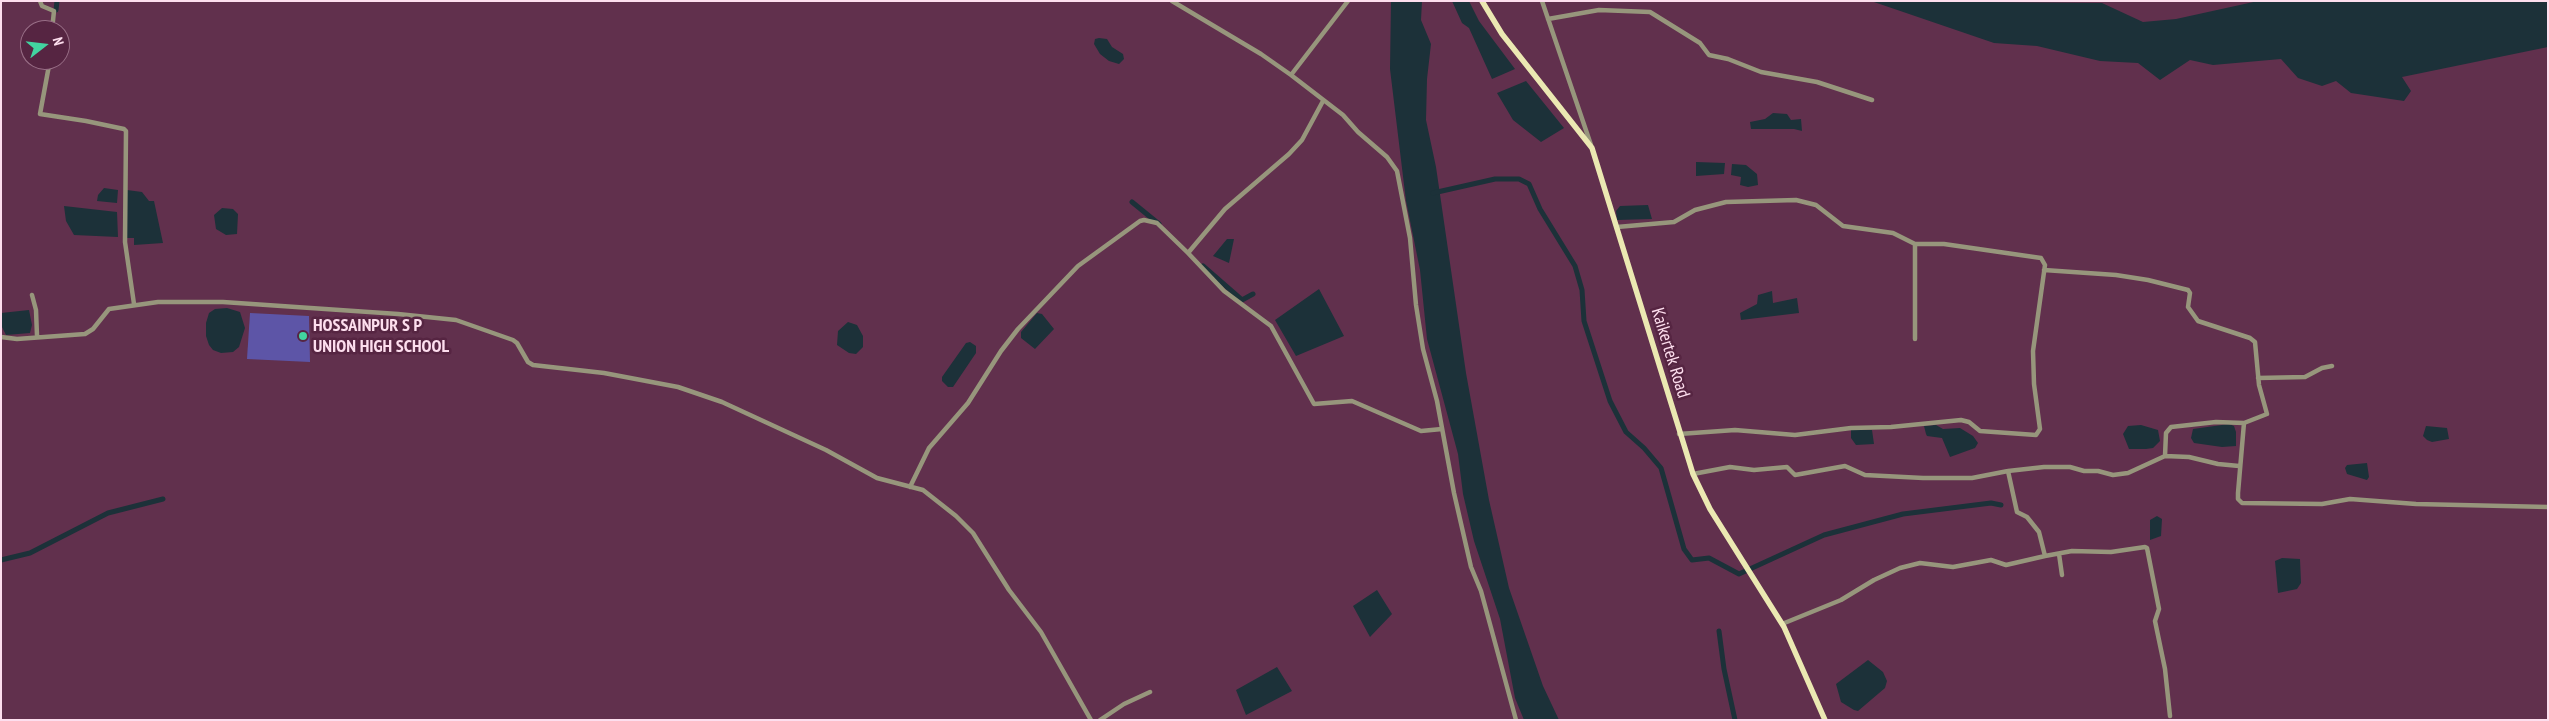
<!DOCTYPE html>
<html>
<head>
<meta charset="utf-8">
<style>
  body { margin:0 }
  #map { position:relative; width:2549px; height:721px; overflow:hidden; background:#61304d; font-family:"PT Sans Narrow",sans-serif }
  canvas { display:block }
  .frame { position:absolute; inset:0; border:2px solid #fddeee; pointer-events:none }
  .north { position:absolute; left:20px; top:20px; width:50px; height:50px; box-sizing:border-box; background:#562542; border:1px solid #996f87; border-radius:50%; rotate:74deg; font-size:14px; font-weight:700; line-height:20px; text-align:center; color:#fddeee }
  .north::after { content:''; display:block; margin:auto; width:18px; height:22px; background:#42d4a0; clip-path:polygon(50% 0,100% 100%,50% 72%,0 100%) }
</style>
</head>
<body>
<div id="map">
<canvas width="2549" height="721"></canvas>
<div class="frame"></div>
<div class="north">N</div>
</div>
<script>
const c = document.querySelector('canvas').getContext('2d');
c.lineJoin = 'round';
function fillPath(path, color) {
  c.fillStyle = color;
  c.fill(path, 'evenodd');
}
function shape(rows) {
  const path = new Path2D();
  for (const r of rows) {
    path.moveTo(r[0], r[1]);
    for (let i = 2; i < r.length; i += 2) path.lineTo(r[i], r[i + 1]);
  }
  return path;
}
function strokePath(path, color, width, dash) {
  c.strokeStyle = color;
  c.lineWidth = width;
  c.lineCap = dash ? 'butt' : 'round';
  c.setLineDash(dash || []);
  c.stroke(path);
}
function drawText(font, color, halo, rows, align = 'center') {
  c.font = font + ' "PT Sans Narrow",sans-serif';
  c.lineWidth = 5;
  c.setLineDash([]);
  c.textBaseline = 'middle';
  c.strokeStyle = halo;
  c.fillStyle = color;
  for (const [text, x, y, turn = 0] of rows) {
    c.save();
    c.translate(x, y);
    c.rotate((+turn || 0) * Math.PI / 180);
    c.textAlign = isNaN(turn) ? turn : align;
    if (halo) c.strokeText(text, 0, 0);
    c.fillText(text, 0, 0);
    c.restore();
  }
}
fillPath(shape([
  [250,313,309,316,310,362,247,359]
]), '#5d55a7');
fillPath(shape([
  [1391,1,1422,1,1421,20,1431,44,1427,79,1426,120,1436,167,1466,373,1489,500,1509,588,1543,686,1559,720,1524,720,1515,698,1500,619,1474,541,1463,494,1458,454,1427,339,1420,270,1406,201,1390,69],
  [1452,1,1469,1,1479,21,1515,69,1492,79,1469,28,1462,23],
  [1871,1,2102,3,2143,22,2176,19,2258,1,2548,1,2548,47,2402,77,2411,91,2404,101,2351,93,2336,81,2322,86,2298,78,2281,59,2213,65,2190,60,2160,80,2138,63,2100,61,2037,46,1994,43],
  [1099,38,1107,39,1112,47,1123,54,1124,59,1119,64,1109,61,1100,54,1094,44,1095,39],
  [1526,81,1564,128,1541,142,1513,120,1497,93],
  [1773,113,1787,114,1791,120,1801,119,1802,131,1794,129,1751,129,1750,122,1765,119],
  [1696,162,1725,163,1724,174,1696,176],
  [1732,164,1746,165,1757,174,1758,185,1748,187,1740,185,1741,177,1731,175],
  [104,188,118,190,117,203,97,201,98,195],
  [127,190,142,192,149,201,154,201,163,243,134,245,134,238,126,238],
  [1648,205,1652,219,1617,220,1616,211,1620,206],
  [64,206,117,212,118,237,74,235,66,221],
  [222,208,233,209,238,214,237,234,226,235,216,229,214,215],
  [1227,239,1234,239,1229,263,1213,256],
  [1319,289,1344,336,1296,356,1275,320],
  [1772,291,1773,303,1797,298,1799,313,1741,320,1740,313,1757,304,1758,295],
  [227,308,240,312,245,328,239,347,233,352,221,353,213,350,209,345,206,336,206,323,209,313,215,309],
  [29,310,32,325,30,333,6,335,1,325,1,313],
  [1037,313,1042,314,1054,329,1035,349,1021,338,1021,332],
  [848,322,857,325,863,336,863,347,856,354,849,353,837,345,838,331],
  [970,342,976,346,976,353,953,387,948,387,942,381,942,377,966,343],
  [2229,424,2234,426,2236,432,2236,446,2222,447,2194,443,2191,438,2193,429],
  [1936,425,1943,429,1960,428,1973,436,1978,443,1975,448,1950,457,1942,438,1927,436,1926,434,1924,426],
  [2141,425,2158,430,2160,441,2153,448,2146,449,2129,449,2123,434,2128,426],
  [2426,426,2447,428,2449,439,2432,442,2427,440,2423,436],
  [1851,430,1872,430,1874,444,1856,445,1851,438],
  [2367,463,2369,477,2367,480,2347,474,2345,468,2347,465],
  [2157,516,2162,519,2161,536,2150,540,2150,520],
  [2282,558,2300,559,2301,583,2297,589,2278,593,2275,561],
  [1377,590,1392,614,1370,637,1353,606],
  [1868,660,1883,672,1887,681,1885,688,1858,711,1854,710,1841,702,1836,684],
  [1277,667,1292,691,1246,715,1236,690]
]), '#1c3139');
strokePath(shape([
  [56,10,57,1],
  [1433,193,1495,179,1519,179,1529,184,1540,209,1575,266,1582,290,1584,321,1610,401,1626,432,1644,448,1661,468,1684,549,1692,560,1709,558,1739,574,1824,535,1903,514,1991,503,2001,505],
  [1132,202,1159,224],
  [1203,266,1242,300,1253,294],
  [1,560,30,553,108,513,163,499],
  [1719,631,1724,669,1735,720]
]), '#1c3139', 5);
strokePath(shape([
  [40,1,42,6,54,11,52,30],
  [1172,1,1261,54,1291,75,1348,1],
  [1542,1,1591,145],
  [1548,19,1599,10,1650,12,1700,43,1709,55,1728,59,1761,72,1817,82,1872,100],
  [50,60,40,114,86,121,124,129,126,131,125,242,134,304],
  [1291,75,1343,115,1358,132,1387,157,1397,171,1410,238,1416,305,1423,349,1437,401,1454,493,1471,567,1481,591,1516,720],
  [1617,227,1674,222,1695,210,1726,202,1796,200,1816,205,1843,226,1893,233,1915,244,1944,244,2034,257,2041,258,2045,265,2033,351,2034,384,2040,429,2036,435,1980,431,1969,422,1961,420,1891,427,1851,428,1795,435,1735,430,1679,434],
  [1188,253,1224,291,1271,326,1314,404,1352,401,1421,431,1442,429],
  [2044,270,2116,275,2148,280,2188,290,2190,293,2188,307,2198,321,2250,338,2255,342,2259,385,2267,414,2244,423],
  [32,295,36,310,37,336],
  [1,337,17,339,85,334,93,329,109,309,158,302,223,302,398,314,456,320,513,340,517,343,528,362,533,365,604,373,678,387,722,402,826,450,877,478,923,490,956,516,973,533,1009,590,1041,632,1091,720],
  [1915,339,1915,244],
  [2258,378,2305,377,2322,368,2332,366],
  [2165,456,2189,457,2218,464,2239,466],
  [1693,474,1730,467,1754,470,1787,467,1795,475,1845,466,1865,475,1923,478,1972,478,2008,471],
  [910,487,929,448,968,403,1001,351,1018,329,1078,266,1140,221,1144,220,1157,223,1188,253,1225,209,1289,154,1302,140,1323,101],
  [2059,554,2062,575],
  [2045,556,2072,551,2111,552,2145,547,2147,548,2159,609,2155,621,2165,669,2170,716],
  [1782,624,1841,600,1874,580,1900,568,1920,563,1953,567,1991,560,2006,565,2045,556,2039,532,2027,517,2017,512,2008,471,2044,467,2070,467,2084,471,2098,471,2113,475,2128,473,2165,456,2166,433,2171,427,2216,422,2244,423,2238,493,2238,499,2242,503,2322,504,2350,499,2416,504,2548,507],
  [1100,720,1124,704,1150,692]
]), '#97967c', 4.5);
strokePath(shape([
  [1482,1,1502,34,1592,148,1693,474,1710,509,1784,627,1825,720]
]), '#ebe8b2', 5.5);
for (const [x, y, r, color] of [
  [303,336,5,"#42d4a0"]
]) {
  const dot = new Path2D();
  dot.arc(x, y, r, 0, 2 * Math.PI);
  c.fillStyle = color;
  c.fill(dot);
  strokePath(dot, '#562542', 2);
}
drawText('bold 18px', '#fddeee', '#562542', [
  ["HOSSAINPUR S P",313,326],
  ["UNION HIGH SCHOOL",313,347]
], 'left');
drawText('18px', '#fddeee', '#562542', [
  ["Kaikertek Road",1670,353,73]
]);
</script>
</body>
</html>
